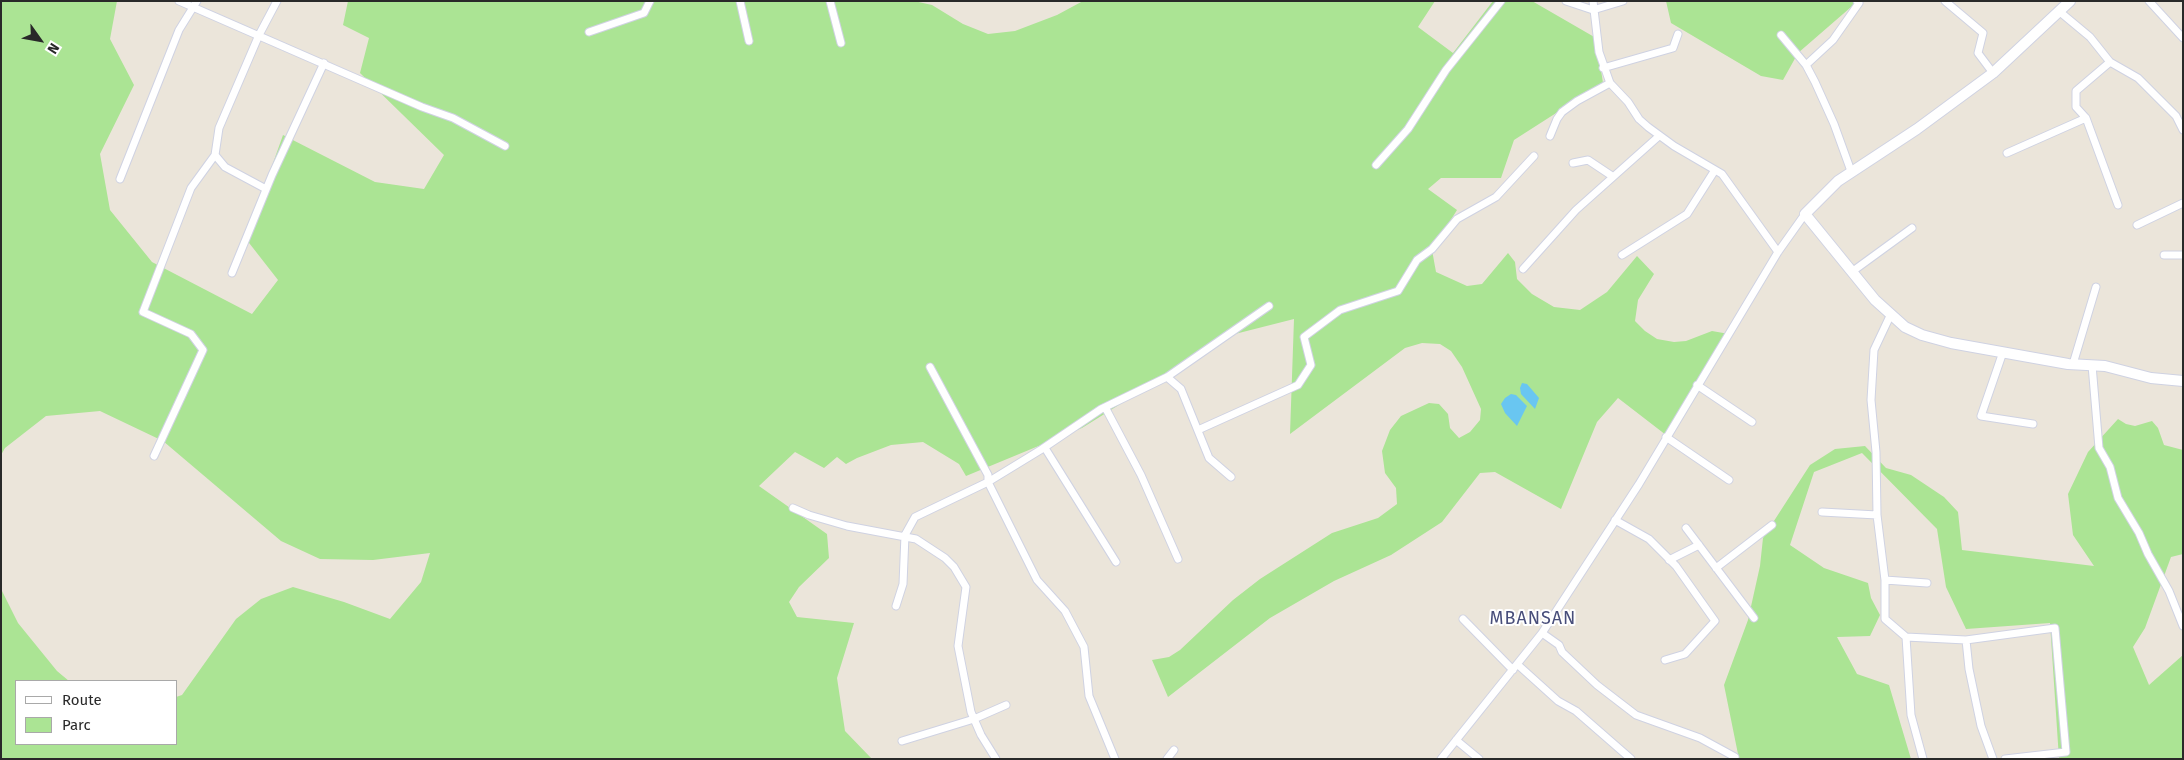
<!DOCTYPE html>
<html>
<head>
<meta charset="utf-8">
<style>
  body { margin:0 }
  #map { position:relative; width:2184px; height:760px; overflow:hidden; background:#ebe5da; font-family:"Fira Sans",sans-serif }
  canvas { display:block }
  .frame { position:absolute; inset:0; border:2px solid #292929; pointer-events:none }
  .legend { position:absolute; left:15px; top:680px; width:162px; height:65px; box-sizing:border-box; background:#fff; border:1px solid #a9a9a9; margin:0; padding:6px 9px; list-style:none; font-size:15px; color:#292929 }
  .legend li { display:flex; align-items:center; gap:10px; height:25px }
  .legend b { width:25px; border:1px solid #a9a9a9 }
  .north { position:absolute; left:15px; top:15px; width:50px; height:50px; -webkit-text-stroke:4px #fff; paint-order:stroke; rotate:122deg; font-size:14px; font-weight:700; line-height:20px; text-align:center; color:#292929 }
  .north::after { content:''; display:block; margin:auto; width:18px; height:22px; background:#292929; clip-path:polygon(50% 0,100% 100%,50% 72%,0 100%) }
</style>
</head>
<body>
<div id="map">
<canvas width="2184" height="760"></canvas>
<div class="frame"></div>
<ul class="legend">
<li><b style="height:6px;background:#fff"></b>Route</li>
<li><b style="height:14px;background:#abe494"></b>Parc</li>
</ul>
<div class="north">N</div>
</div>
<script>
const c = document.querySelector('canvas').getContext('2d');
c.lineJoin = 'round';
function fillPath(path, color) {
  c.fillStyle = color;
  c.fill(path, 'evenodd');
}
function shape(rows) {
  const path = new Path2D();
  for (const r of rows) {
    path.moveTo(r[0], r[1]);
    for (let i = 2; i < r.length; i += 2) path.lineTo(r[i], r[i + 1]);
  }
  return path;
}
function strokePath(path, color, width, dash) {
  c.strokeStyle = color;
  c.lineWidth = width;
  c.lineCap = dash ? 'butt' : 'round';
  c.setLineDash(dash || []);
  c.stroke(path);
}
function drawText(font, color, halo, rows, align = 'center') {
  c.font = font + ' "Fira Sans",sans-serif';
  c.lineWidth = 4;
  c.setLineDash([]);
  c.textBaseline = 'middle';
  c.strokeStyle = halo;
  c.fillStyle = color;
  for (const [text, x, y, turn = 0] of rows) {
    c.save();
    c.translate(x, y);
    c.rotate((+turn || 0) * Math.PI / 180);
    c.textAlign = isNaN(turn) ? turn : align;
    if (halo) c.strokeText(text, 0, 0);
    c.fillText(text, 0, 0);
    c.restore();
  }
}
fillPath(shape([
  [1,1,117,1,110,39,134,85,100,154,110,210,152,262,252,314,278,280,246,239,283,135,375,182,424,189,444,155,360,73,369,38,343,25,348,1,914,1,932,5,963,24,988,34,1015,31,1057,15,1083,1,1435,1,1418,27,1453,53,1493,1,1532,1,1596,38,1603,83,1514,140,1501,178,1441,178,1428,189,1457,210,1432,250,1436,272,1467,286,1482,284,1508,253,1515,262,1517,279,1532,294,1554,307,1580,310,1607,292,1637,256,1654,274,1638,300,1635,321,1645,331,1657,339,1674,342,1686,341,1712,331,1729,334,1666,435,1618,398,1597,422,1561,509,1495,472,1480,473,1442,522,1391,555,1334,581,1270,618,1168,697,1152,660,1169,657,1180,650,1233,600,1260,579,1332,533,1378,518,1397,504,1396,488,1385,473,1382,451,1390,430,1401,416,1429,403,1439,404,1448,414,1450,428,1459,438,1470,432,1480,420,1481,409,1462,367,1451,351,1440,344,1422,343,1405,348,1290,434,1294,319,1231,335,1082,428,966,476,959,464,923,442,891,445,857,458,846,464,837,457,824,468,795,452,759,486,827,534,829,558,799,587,789,602,797,617,854,623,837,678,845,731,872,759,1,759,1,589,18,623,57,671,69,681,16,681,16,744,176,744,176,697,182,695,236,619,261,599,293,587,344,602,390,619,421,582,430,553,373,560,320,559,281,541,163,441,100,411,46,416,5,448,1,455],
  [1666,1,1858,1,1798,53,1783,80,1761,76,1671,23],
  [2118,419,2126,424,2135,426,2152,421,2158,428,2164,445,2183,450,2183,554,2171,557,2145,628,2133,647,2149,685,2183,655,2183,759,2059,759,2050,623,1966,629,1946,587,1937,529,1862,453,1814,472,1790,545,1824,568,1868,583,1871,598,1880,615,1870,636,1837,637,1857,674,1889,685,1911,759,1739,759,1724,685,1748,620,1760,566,1763,538,1810,465,1835,449,1865,446,1886,468,1911,475,1944,497,1958,512,1962,550,2094,566,2073,535,2068,494,2088,452]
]), '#abe494');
fillPath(shape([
  [1522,383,1527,384,1539,398,1535,409,1521,394,1520,388],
  [1511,394,1516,395,1527,406,1517,426,1505,413,1501,404,1505,398]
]), '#69c6f1');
const street = shape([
  [179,1,422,107,453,118,505,146],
  [740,1,749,41],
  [830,1,841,43],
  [1566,1,1593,10,1623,1],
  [1593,1,1599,52,1610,83,1628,102,1639,119,1648,127,1674,146,1722,174,1778,252],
  [1945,1,1983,33,1978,53,1993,73],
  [2149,1,2183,38],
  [2060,12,2090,37,2110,62,2138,78,2176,116,2183,130],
  [589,32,644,13,650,1],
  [1781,35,1806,65,1815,82,1834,124,1851,171],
  [2110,62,2076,91,2076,107,2086,118,2118,205],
  [1806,65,1833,40,1859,3,1857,1],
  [1603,68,1673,48,1678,34],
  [1550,136,1557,119,1562,112,1577,101,1610,83],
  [2007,153,2086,118],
  [1573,163,1588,160,1612,176],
  [1376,165,1408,129,1446,70,1501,1],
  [120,179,179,30,197,1],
  [266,189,225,167,215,155,219,128,259,35,277,1],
  [2137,225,2183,203],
  [1622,255,1687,214,1715,170],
  [2164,255,2183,255],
  [1523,269,1576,210,1659,136],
  [1853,271,1912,228],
  [232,273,272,175,324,63],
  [1890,316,1874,350,1871,400,1876,452,1877,515,1885,580,1885,619,1906,637,1966,640,2055,628,2066,752,2005,759],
  [2003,352,1981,416,2033,424],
  [2073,364,2096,287],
  [2092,365,2099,448,2110,467,2118,498,2139,533,2148,554,2169,591,2183,626],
  [930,367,988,475,988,482,1037,580,1065,611,1084,647,1089,696,1115,759],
  [1167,377,1181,389,1209,458,1231,477],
  [1697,385,1752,422],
  [1105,407,1141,475,1178,559],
  [1198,430,1298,385,1311,365,1304,337,1340,310,1398,291,1417,260,1432,249,1457,219,1496,197,1534,156],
  [1666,437,1729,480],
  [1045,448,1116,562],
  [154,456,203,350,191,334,143,312,191,188,215,155],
  [793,508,809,515,847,526,916,539,945,558,954,567,966,587,958,646,971,712,981,735,996,759],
  [1822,512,1877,515],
  [1615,520,1649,539,1676,566,1715,621,1685,654,1665,660],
  [1686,528,1754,618],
  [1669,560,1699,545],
  [1716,568,1772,525],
  [1885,580,1927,583],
  [896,606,903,584,905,535,915,517,988,482,1042,449,1101,409,1167,377,1269,306],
  [1463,619,1513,670],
  [1542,633,1559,645,1562,652,1597,685,1636,715,1700,738,1735,757],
  [1906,637,1911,715,1923,759],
  [1966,640,1969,669,1981,726,1993,759],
  [1517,664,1558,701,1576,711,1631,759],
  [1456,740,1479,759],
  [902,741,974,719,1006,705],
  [1167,759,1174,750],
  [1441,759,1542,633,1639,484,1778,252,1805,214]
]);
const secondary = shape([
  [2070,1,1993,73,1917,129,1838,181,1805,214,1875,300,1905,327,1922,335,1951,343,2068,364,2105,366,2151,378,2183,381]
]);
strokePath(street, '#cfd2e2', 9);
strokePath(secondary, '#cfd2e2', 12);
strokePath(street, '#fff', 7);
strokePath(secondary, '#fff', 10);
c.letterSpacing = '1px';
drawText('18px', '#484e7a', '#fff', [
  ["MBANSAN",1533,619]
]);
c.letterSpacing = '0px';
</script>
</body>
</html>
